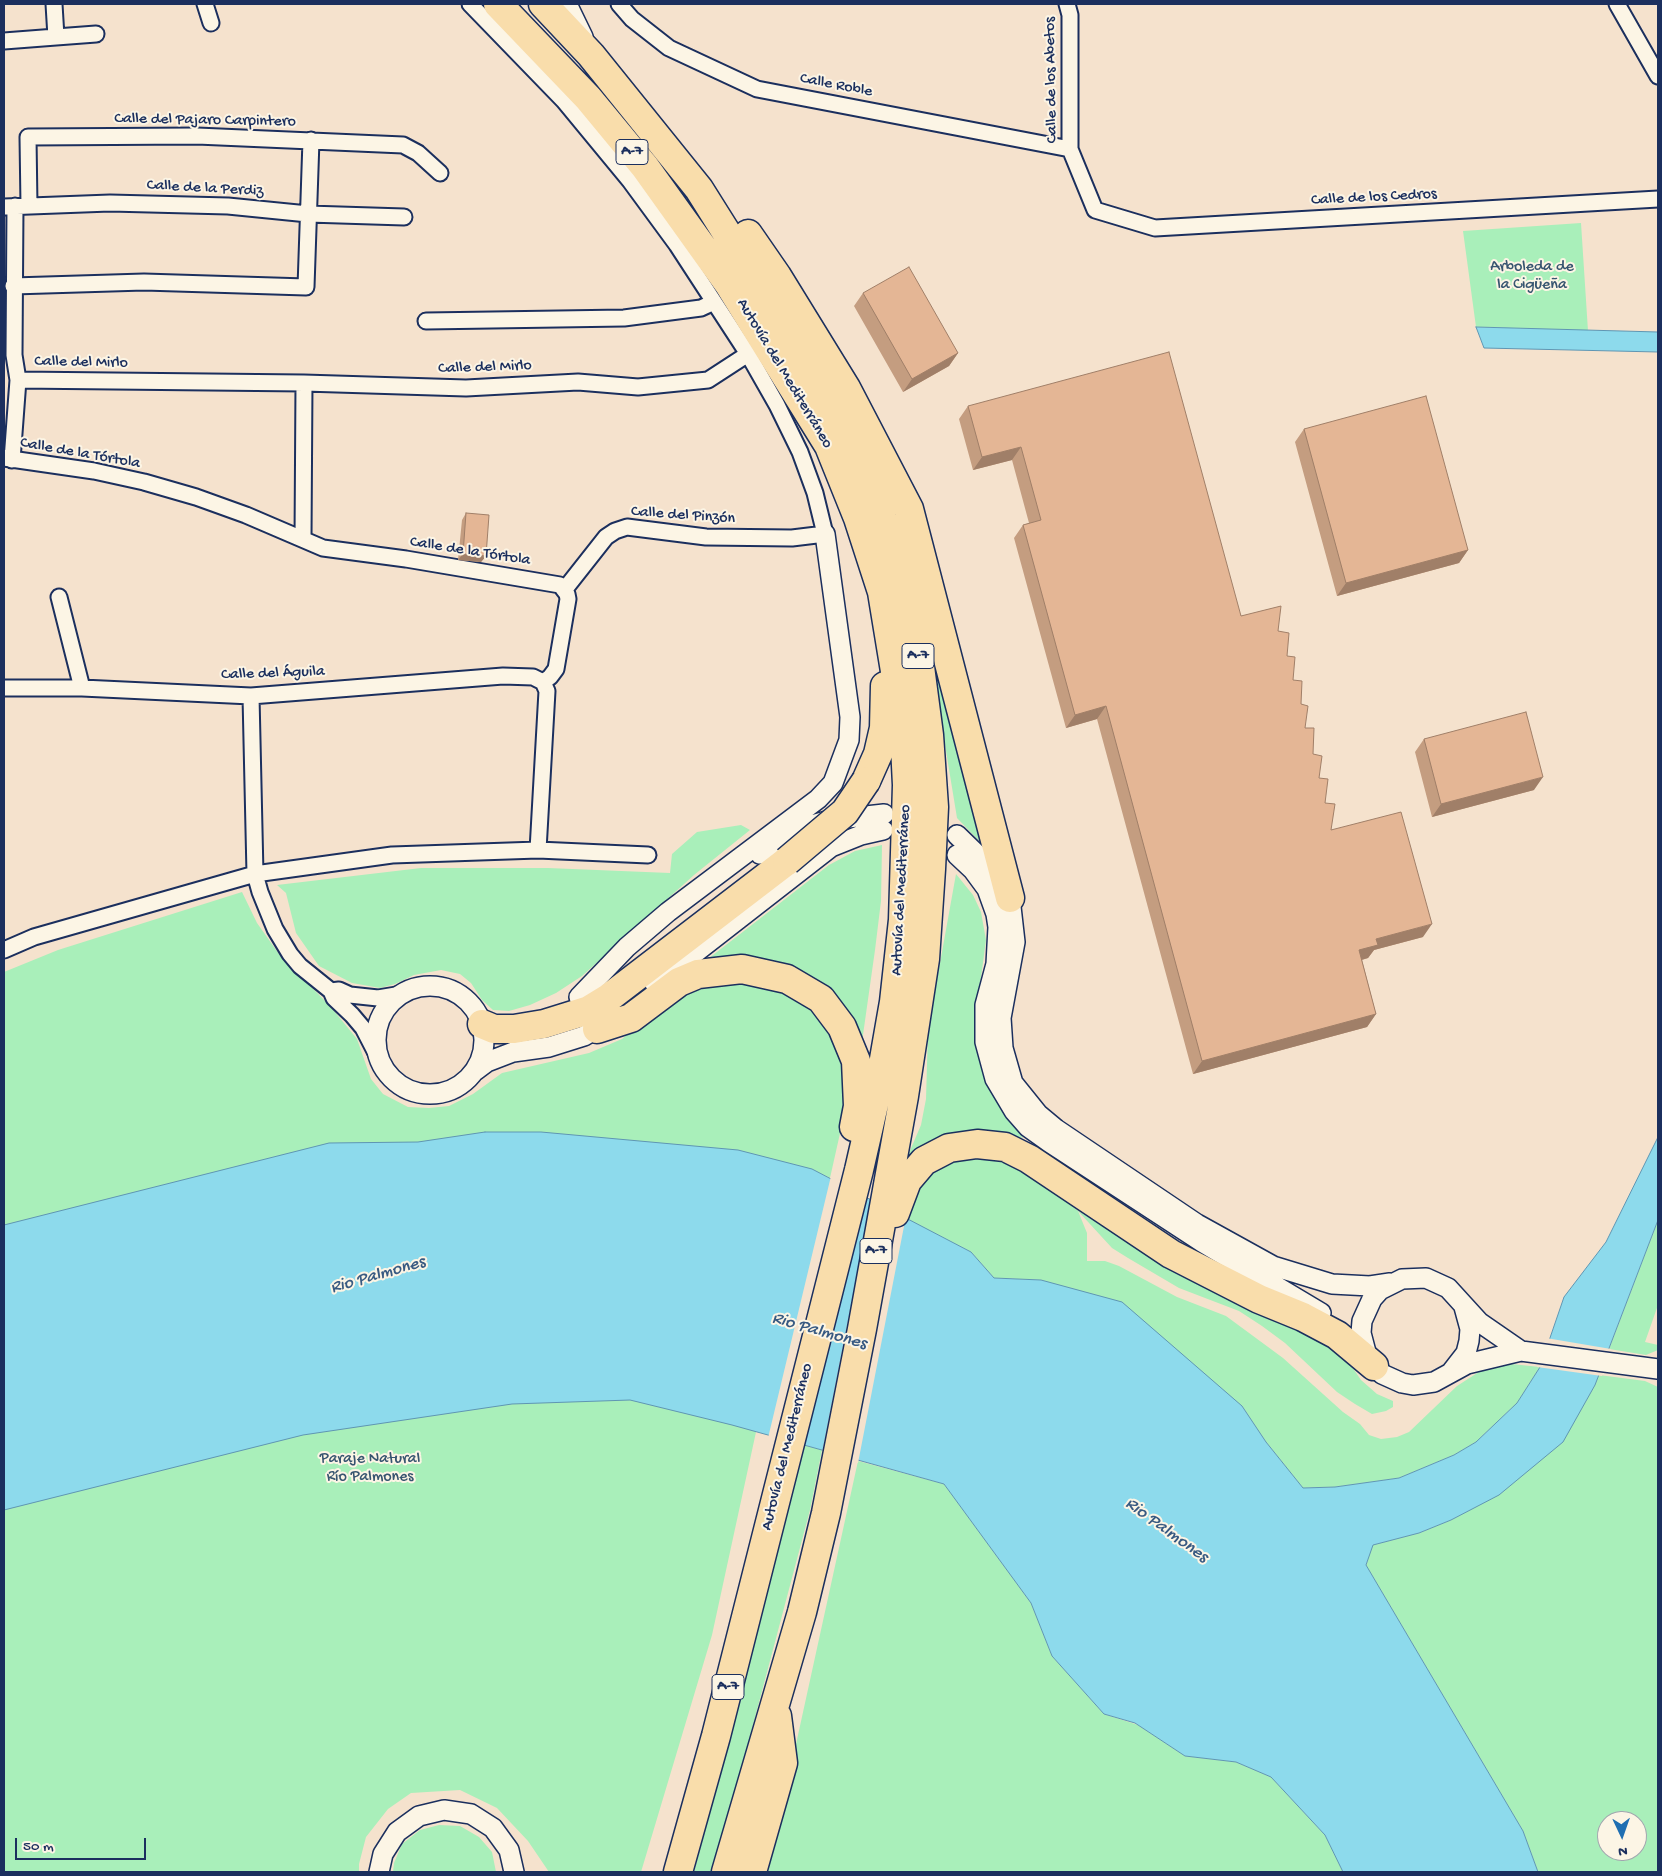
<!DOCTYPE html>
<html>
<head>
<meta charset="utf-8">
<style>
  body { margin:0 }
  #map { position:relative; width:1662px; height:1876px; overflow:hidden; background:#f5e2cd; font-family:"Gochi Hand",sans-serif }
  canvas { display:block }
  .frame { position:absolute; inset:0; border:5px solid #1b2f5e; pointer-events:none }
  .north { position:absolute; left:1597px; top:1811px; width:50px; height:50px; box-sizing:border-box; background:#fcf5e5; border:1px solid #a2a6af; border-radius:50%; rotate:177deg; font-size:14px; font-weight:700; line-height:20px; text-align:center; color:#1b2f5e }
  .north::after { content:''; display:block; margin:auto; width:18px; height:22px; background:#1f6fb2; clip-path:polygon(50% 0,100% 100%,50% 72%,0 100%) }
  .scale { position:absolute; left:15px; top:1838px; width:131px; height:22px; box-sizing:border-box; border:2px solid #1b2f5e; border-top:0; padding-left:6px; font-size:15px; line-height:18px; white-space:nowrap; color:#1b2f5e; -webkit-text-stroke:4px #fcf5e5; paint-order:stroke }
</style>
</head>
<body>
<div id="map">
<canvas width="1662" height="1876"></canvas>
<div class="frame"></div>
<div class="north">N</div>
<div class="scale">50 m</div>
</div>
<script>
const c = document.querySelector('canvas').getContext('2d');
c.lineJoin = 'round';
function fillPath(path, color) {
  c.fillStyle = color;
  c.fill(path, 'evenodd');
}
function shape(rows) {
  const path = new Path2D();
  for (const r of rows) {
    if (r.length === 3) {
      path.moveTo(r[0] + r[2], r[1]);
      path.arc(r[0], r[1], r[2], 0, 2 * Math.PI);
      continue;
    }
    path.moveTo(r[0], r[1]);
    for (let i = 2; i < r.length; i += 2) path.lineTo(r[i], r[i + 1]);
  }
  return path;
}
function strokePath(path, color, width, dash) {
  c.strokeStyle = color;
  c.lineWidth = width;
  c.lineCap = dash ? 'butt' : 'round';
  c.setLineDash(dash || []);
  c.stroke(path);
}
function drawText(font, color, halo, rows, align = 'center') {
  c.font = font + ' "Gochi Hand",sans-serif';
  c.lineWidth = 4;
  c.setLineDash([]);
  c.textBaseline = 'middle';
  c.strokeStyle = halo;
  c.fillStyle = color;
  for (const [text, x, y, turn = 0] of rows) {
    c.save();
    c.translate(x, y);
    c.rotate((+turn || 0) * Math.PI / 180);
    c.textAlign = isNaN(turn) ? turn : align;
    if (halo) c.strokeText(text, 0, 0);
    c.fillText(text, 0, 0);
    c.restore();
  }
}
fillPath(shape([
  [1581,223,1588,331,1476,327,1463,231],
  [926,629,986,848,957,818],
  [741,825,750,830,694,875,582,976,556,993,530,1005,509,1011,493,1010,482,1000,471,983,460,974,441,970,414,975,395,984,380,988,352,983,319,966,296,933,286,893,277,885,421,868,548,868,670,873,672,854,697,832],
  [882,845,881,901,875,950,860,1056,800,973,776,961,739,958,704,962,829,865,855,851],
  [956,874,973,895,981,912,986,940,974,1030,980,1060,1007,1116,1023,1138,991,1131,958,1133,913,1155,906,1160,921,1125,926,1099,928,1030],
  [242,892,257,923,279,954,330,1006,357,1039,371,1079,383,1094,408,1107,429,1108,449,1106,473,1094,502,1073,589,1053,622,1039,665,1001,698,984,729,979,786,989,825,1018,847,1069,843,1120,830,1178,821,1174,756,1432,712,1635,641,1872,549,1872,528,1841,497,1808,460,1790,411,1793,388,1809,366,1837,359,1864,359,1872,4,1872,4,972,58,950],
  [996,1154,1022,1167,1077,1210,1154,1259,1212,1291,1308,1333,1332,1348,1350,1364,1361,1380,1377,1394,1393,1401,1393,1407,1386,1411,1372,1414,1355,1404,1337,1392,1285,1343,1262,1326,1239,1311,1179,1288,1128,1258,1112,1248,1078,1211,1087,1233,1087,1261,1105,1261,1119,1266,1177,1297,1226,1316,1283,1358,1343,1412,1360,1424,1369,1435,1381,1439,1397,1437,1409,1432,1457,1386,1485,1368,1502,1363,1540,1367,1517,1403,1476,1442,1454,1455,1399,1478,1335,1487,1303,1488,1266,1442,1242,1406,1041,1280,994,1278,971,1252,905,1219,914,1184,946,1158],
  [1658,1220,1658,1305,1645,1342,1658,1345,1658,1350,1646,1355,1609,1349],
  [1599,1375,1645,1381,1658,1387,1658,1872,1538,1872,1523,1831,1366,1565,1372,1545,1419,1533,1451,1520,1499,1494,1586,1401],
  [1607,1821,1637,1821,1637,1851,1607,1851],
  [804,1445,822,1450,810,1510,714,1872,694,1872],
  [858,1461,944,1484,1031,1603,1052,1656,1104,1714,1138,1725,1185,1756,1236,1762,1271,1777,1325,1835,1343,1872,768,1872],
  [439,1825,460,1826,479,1837,492,1852,496,1872,393,1872,394,1863,402,1844,420,1830]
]), '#a9efba');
const water = shape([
  [1476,327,1658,332,1658,352,1484,348,1476,327],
  [485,1132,541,1132,738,1150,812,1169,971,1252,994,1278,1041,1280,1122,1302,1242,1406,1266,1442,1303,1488,1335,1487,1399,1478,1454,1455,1476,1442,1517,1403,1540,1367,1564,1297,1606,1242,1658,1137,1658,1220,1595,1385,1563,1442,1499,1495,1451,1520,1419,1533,1373,1545,1366,1565,1523,1831,1538,1872,1343,1872,1325,1835,1271,1777,1236,1762,1185,1756,1135,1723,1104,1714,1052,1656,1031,1603,944,1484,732,1425,630,1400,512,1404,303,1435,4,1510,4,1225,329,1143,418,1142,485,1132]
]);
fillPath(water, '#8ddaec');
strokePath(water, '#5f96b3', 1);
fillPath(shape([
  [831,1176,866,1195,803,1448,768,1438],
  [872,1198,906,1216,858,1463,822,1453],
  [1546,1338,1611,1349,1602,1376,1537,1367]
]), '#f5e2cd');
const minor = shape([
  [205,4,211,23],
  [470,4,564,101,630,181,677,245,748,354,777,405,800,452,815,493,825,534,792,538,706,537,627,527,615,531,606,537,565,589],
  [619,4,632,19,669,48,757,89,1070,149],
  [1067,4,1070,15,1070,149,1095,210,1155,228,1658,199],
  [1617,4,1658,76],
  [56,37,96,34],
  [4,41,56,37,54,4],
  [29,206,28,137,197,136,403,145,418,153,440,173],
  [4,207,110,203,228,206,308,214,404,217],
  [13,286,144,282,306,287,311,140],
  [426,321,624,318,701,308,714,302],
  [18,380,304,383,466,388,578,382,638,387,708,380,748,354],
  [4,458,94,471,144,482,196,497,246,515,323,548,406,559,560,585,567,594,568,599,556,669,550,677,543,682,547,691,538,850,648,855],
  [12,460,18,380,14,355,15,206],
  [303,539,304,383],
  [59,597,82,688],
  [4,688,82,688,251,696,503,676,533,677,543,682],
  [251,696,255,874,260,892,275,929,290,954,300,966,331,991,334,998,352,1015,363,1028,378,1057],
  [4,950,34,937,255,874,392,855,538,850],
  [331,991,339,990,350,995,378,998,402,994]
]);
const tertiary = shape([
  [567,4,583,37],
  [957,835,992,869,1010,898,1015,942,1001,1018,1003,1048,1013,1083,1038,1114,1056,1129,1197,1224,1273,1266,1332,1284,1370,1286,1390,1283],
  [760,854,809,826,830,820,884,814],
  [957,855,973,870,987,889,996,914,998,927,996,964,985,1005,985,1042,995,1079,1014,1111,1028,1127,1049,1142,1202,1242,1321,1313],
  [655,984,831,847,861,835,883,830],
  [430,1040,54],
  [579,997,627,947,668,912,818,799,833,783,849,740,850,717,825,534],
  [475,1071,487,1062,513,1052,549,1047,584,1036,606,1023],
  [1521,1351,1479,1322,1448,1288,1426,1278,1402,1279,1380,1290,1372,1299,1362,1321,1361,1333,1367,1356,1382,1374,1402,1383,1413,1385,1434,1382,1467,1364,1521,1351,1658,1369],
  [1452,1371,1466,1353,1469,1341,1470,1329,1464,1307],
  [379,1872,383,1854,397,1832,419,1816,444,1810,471,1814,493,1828,509,1850,514,1872]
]);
const motorway = shape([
  [498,4,588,98,645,167,728,283,829,446,858,518,882,592,904,726,907,785,903,920,894,1002,883,1065,859,1170,716,1736,678,1872],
  [543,4,591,55,699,189,826,391,857,453,882,517,903,584,919,659,929,735,934,807,931,869,925,959,904,1096,862,1329,826,1513,802,1612,726,1872],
  [748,234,777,276,846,388,909,509,1010,898],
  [866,781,878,754,884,728,885,686],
  [482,1024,494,1029,514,1029,544,1024,589,1010,607,999,787,861],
  [597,1029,631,1018,679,982,698,974,742,969,787,979,821,999,842,1027,856,1061,858,1106,854,1127],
  [895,1213,907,1181,924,1161,949,1148,977,1144,1005,1147,1029,1159,1171,1254,1259,1299,1303,1317,1337,1335,1374,1366],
  [752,1872,783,1763,777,1716]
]);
strokePath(minor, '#1b2f5e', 19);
strokePath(tertiary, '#1b2f5e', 22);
strokePath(motorway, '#1b2f5e', 31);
strokePath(minor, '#fcf5e5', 15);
strokePath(tertiary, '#fcf5e5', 19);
strokePath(motorway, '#f9ddab', 28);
const motorwayBridge = shape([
  [787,861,845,812,866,781]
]);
strokePath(motorwayBridge, '#1b2f5e', 31, []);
strokePath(motorwayBridge, '#f9ddab', 28);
fillPath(shape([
  [863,293,958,353,949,366,903,392,854,306],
  [968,406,1241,616,1278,631,1287,656,1293,680,1301,704,1305,728,1325,803,1331,830,1423,937,1374,950,1368,958,1362,960,1376,1014,1367,1027,1193,1074,1097,719,1066,728,1014,538,1023,525,1029,523,1012,460,973,470,959,419],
  [1304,429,1468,550,1459,563,1337,596,1295,442],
  [466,513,486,556,481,562,458,560,462,520],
  [1424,739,1534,790,1432,817,1415,752]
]), '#c49d80');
fillPath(shape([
  [958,353,949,366,903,392,912,379],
  [1021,447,1012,460,973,470,982,457],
  [1468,550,1459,563,1337,596,1346,583],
  [463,554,486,556,481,562,458,560],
  [1106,706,1097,719,1066,728,1075,715],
  [1543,777,1534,790,1432,817,1441,804],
  [1432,924,1423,937,1374,950,1368,958,1350,963,1359,950,1376,939],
  [1376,1014,1367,1027,1193,1074,1202,1061]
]), '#a07f68');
const building = shape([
  [909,267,958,353,912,379,863,293,909,267],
  [1169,352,1241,616,1281,606,1278,631,1289,633,1287,656,1295,657,1293,680,1302,681,1301,704,1308,706,1305,728,1314,728,1313,754,1322,756,1319,778,1328,779,1325,803,1335,804,1331,830,1401,812,1432,924,1376,939,1378,945,1359,950,1376,1014,1202,1061,1106,706,1075,715,1023,525,1041,520,1021,447,982,457,968,406,1169,352],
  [1426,396,1468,550,1346,583,1304,429,1426,396],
  [466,513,489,515,486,556,463,554,466,513],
  [1526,712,1543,777,1441,804,1424,739,1526,712]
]);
fillPath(building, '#e4b695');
strokePath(building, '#a07f68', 1);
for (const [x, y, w] of [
  [632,152,32],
  [918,656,32],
  [876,1251,32],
  [728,1687,32]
]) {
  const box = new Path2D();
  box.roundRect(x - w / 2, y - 12.5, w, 25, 4);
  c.fillStyle = '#fcf5e5';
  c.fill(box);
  strokePath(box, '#1b2f5e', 1);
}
drawText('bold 15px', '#1b2f5e', null, [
  ["A-7",632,152],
  ["A-7",918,656],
  ["A-7",876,1251],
  ["A-7",728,1687]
]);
drawText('16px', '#1b2f5e', '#fcf5e5', [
  ["Calle de los Abetos",1052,80,-91],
  ["Calle Roble",836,86,11],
  ["Calle del Pajaro Carpintero",205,121,1],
  ["Calle de la Perdiz",205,189,3],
  ["Calle de los Cedros",1374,198,-3],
  ["Calle del Mirlo",81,363,1],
  ["Calle del Mirlo",485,368,-2],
  ["Autovía del Mediterráneo",784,374,59],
  ["Calle de la Tórtola",80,454,10],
  ["Calle del Pinzón",683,516,4],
  ["Calle de la Tórtola",470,552,9],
  ["Calle del Águila",273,674,-2],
  ["Autovía del Mediterráneo",902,890,-87],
  ["Autovía del Mediterráneo",788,1447,-76]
]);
drawText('16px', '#375570', '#fcf5e5', [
  ["Arboleda de",1532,268],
  ["la Cigüeña",1532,286],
  ["Paraje Natural",370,1460],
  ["Río Palmones",370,1478]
]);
drawText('italic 18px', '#385a82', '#fcf5e5', [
  ["Rio Palmones",378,1276,-16],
  ["Rio Palmones",819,1332,16],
  ["Rio Palmones",1166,1531,36]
]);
</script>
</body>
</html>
